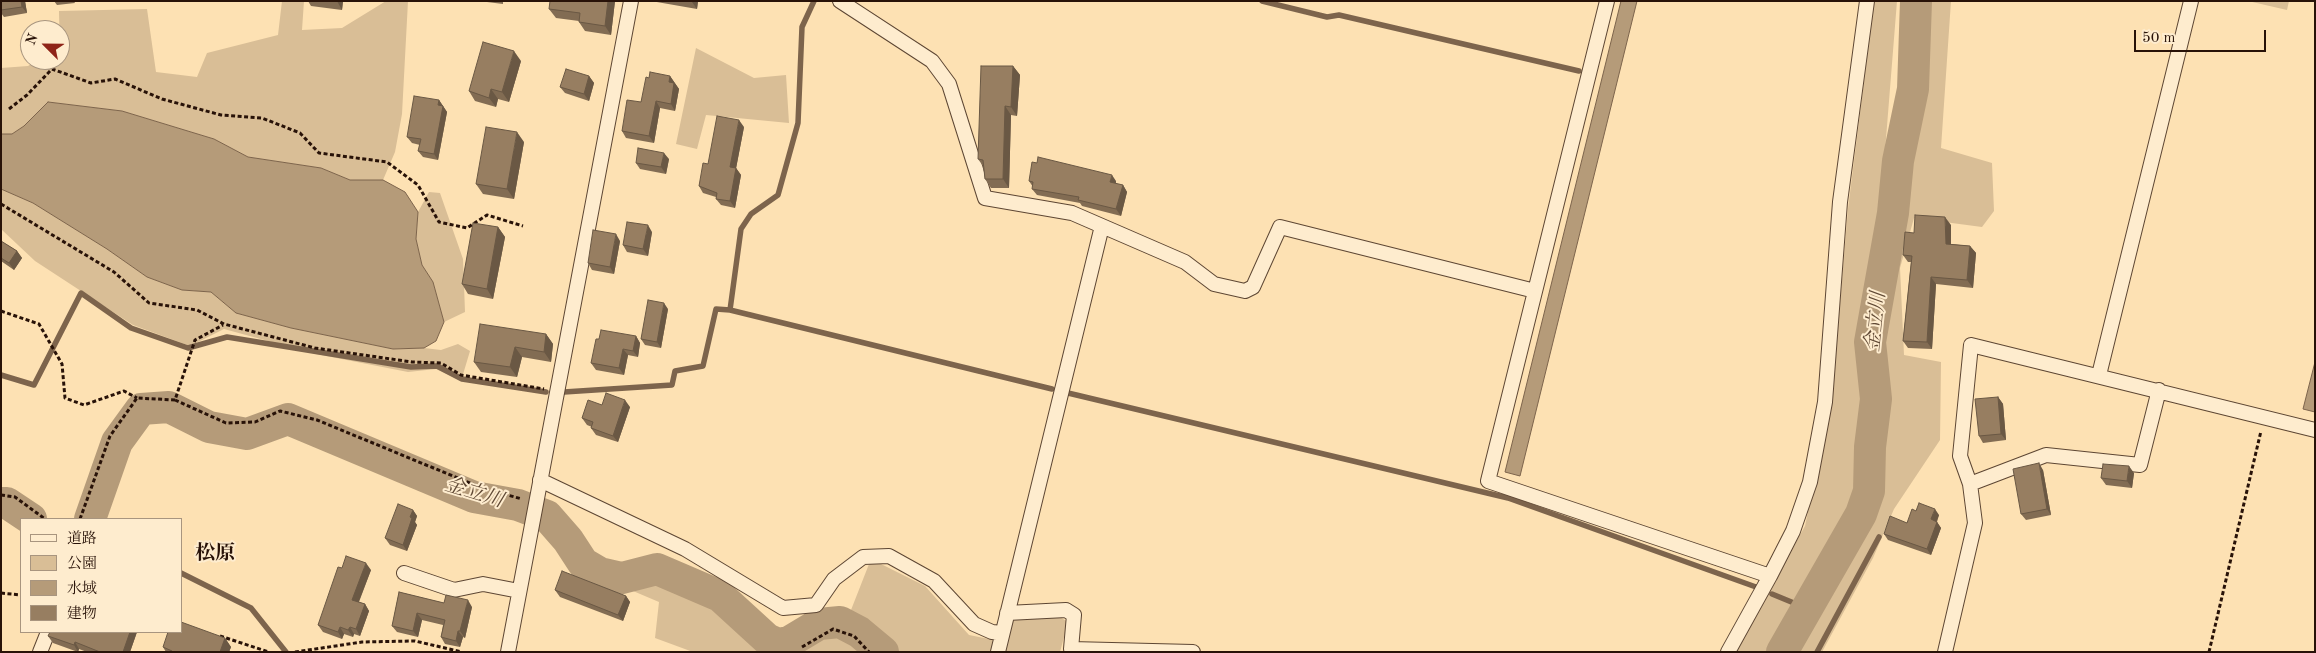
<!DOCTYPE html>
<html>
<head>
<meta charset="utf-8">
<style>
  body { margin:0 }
  #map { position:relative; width:2316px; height:653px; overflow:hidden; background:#fde1b3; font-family:"Old Standard TT","Noto Serif JP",serif }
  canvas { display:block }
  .frame { position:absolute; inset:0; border:2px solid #281208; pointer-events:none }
  .legend { position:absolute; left:20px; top:518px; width:162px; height:115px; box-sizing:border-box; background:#feecce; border:1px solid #a8957f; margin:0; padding:6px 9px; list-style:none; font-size:15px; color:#281208 }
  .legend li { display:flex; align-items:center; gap:10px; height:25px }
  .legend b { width:25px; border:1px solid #a8957f }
  .north { position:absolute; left:20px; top:20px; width:50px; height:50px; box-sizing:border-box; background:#feecce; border:1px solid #a8957f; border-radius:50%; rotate:293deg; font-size:14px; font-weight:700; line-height:20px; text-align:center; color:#281208 }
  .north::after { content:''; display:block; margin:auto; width:18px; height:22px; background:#8f2418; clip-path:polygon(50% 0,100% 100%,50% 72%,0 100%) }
  .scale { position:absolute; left:2134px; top:30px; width:132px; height:22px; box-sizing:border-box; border:2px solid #281208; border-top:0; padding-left:6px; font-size:15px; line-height:18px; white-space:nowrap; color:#281208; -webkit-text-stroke:4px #feecce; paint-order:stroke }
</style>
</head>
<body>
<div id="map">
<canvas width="2316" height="653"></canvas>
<div class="frame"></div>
<ul class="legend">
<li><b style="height:6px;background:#feecce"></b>道路</li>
<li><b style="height:14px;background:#d9be96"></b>公園</li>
<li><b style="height:14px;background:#b59b79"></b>水域</li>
<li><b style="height:14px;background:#977e61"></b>建物</li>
</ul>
<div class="north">N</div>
<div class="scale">50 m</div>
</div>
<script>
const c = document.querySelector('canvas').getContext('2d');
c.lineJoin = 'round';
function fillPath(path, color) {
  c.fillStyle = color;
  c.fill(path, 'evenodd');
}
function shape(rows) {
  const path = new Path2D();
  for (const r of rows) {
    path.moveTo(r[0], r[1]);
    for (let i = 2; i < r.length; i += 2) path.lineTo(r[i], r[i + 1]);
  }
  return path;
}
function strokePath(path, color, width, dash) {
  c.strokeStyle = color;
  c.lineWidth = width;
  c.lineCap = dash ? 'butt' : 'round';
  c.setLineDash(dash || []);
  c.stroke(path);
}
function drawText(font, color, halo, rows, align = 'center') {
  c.font = font + ' "Old Standard TT","Noto Serif JP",serif';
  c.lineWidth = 4;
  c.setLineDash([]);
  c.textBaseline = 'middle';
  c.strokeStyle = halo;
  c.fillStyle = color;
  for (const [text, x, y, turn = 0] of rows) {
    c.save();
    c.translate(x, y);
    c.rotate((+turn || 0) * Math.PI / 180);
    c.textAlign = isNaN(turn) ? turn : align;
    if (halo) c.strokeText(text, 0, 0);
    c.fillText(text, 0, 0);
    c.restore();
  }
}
fillPath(shape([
  [282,1,304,1,302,30,342,28,386,1,408,1,402,114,395,152,383,180,350,180,321,168,248,157,214,139,122,111,48,102,24,126,12,134,1,134,1,68,28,66,37,60,60,60,59,11,147,9,156,72,197,77,207,53,278,35],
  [1874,1,1897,1,1883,176,1861,349,1870,404,1862,452,1860,500,1772,652,1735,652,1805,526,1832,397,1848,209],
  [1922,1,1951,1,1941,148,1992,163,1994,211,1982,227,1914,218,1900,268,1904,355,1941,362,1940,440,1894,509,1873,558,1822,652,1798,652,1876,501,1885,399,1878,336,1892,271,1904,163,1922,54],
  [2248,1,2289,1,2287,10],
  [696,48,754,78,786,75,789,123,706,115,697,149,676,144],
  [1,189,33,203,107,249,147,277,182,290,211,292,236,313,291,328,393,349,424,348,441,350,458,344,470,351,461,381,436,369,408,372,316,354,224,329,190,346,133,325,35,261,1,229],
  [429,192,440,193,463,259,465,312,444,322,433,282,422,265,416,239,418,212],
  [871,559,925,586,969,635,1004,642,1013,619,1060,617,1068,622,1060,652,899,652,851,610],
  [658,577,718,606,750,640,773,652,693,652,655,638,659,602,626,588],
  [832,632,851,642,861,652,783,652,806,648]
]), '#d9be96');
const water = shape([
  [1621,1,1637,1,1520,476,1505,472,1621,1],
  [48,102,122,111,214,139,248,157,321,168,350,180,383,180,405,192,418,212,416,239,422,265,433,282,444,322,436,341,424,348,393,349,291,328,236,313,211,292,182,290,147,277,107,249,33,203,1,189,1,134,12,134,24,126,48,102],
  [2315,362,2315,412,2303,409,2315,362]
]);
fillPath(water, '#b59b79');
strokePath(water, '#7d644c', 1);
strokePath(shape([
  [1262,1,1327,17,1339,15,1579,71],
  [730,310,1052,389],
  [1,375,34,385,81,293,131,328,188,348,227,337,411,367,437,366,462,379,546,392],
  [564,392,672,385,675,371,703,366,716,309,730,310,741,229,751,214,778,195,798,123,802,27,814,1],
  [1068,393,1508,498,1756,587],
  [181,573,251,608,286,652],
  [1772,594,1806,608],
  [1817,652,1879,537]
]), '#7d644c', 5.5);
strokePath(shape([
  [1,503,7,503,31,519],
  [90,519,117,442,141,409,169,407,209,427,247,434,288,419,474,497,518,505,547,516,568,540,583,563,600,573,622,578,657,569,720,596,767,639,778,644,789,642,819,624,840,622,859,632,883,652],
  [1782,652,1861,514,1869,491,1870,447,1876,399,1870,342,1893,213,1898,161,1913,89,1916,1]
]), '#b59b79', 32);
const street = shape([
  [840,1,932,61,949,84,985,198,1072,213,1185,262,1214,284,1245,291,1253,287,1280,227,1535,291],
  [1607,1,1488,481,1770,576,1793,531,1810,482,1825,402,1840,202,1867,1],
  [2099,375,2191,1],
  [540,480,685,549,783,608,816,605,834,579,863,557,889,556,934,581,974,624,992,632,1002,633],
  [1970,484,2046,455,2140,465,2159,390],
  [404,573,454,590,483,584,519,591],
  [1007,613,1066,610,1074,615,1071,649,1193,652],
  [40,652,48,632],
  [508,652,631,1],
  [998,652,1102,226],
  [1728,652,1770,576],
  [1945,652,1975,523,1970,484,1960,456,1971,345,2315,430]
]);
strokePath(street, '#5d4633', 16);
strokePath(shape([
  [9,109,27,95,52,69,91,83,115,79,162,99,221,115,262,118,300,133,319,153,387,162,418,185,439,222,467,228,487,215,523,226],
  [1,204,114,272,149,303,197,310,224,324,315,348,412,362,441,363,461,375,544,389],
  [1,311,39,324,62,364,65,398,84,405,124,391,137,398],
  [175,400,226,423,255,422,280,411,317,420,482,488,522,499],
  [1,495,15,497,45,519],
  [80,519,110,436,137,398,175,400,195,340,223,325],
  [1,593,21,595],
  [220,636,269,652],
  [802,647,833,629,854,636,869,652],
  [295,652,362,642,415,641,462,652],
  [2209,652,2261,431]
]), '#281208', 3, [4, 2.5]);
strokePath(street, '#feecce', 14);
fillPath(shape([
  [1,1,25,1,27,13,4,17,1,13],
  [54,1,74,1,75,3,57,5],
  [308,1,343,1,342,10,311,6],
  [479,1,503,1,503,4],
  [615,1,611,35,585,31,579,22,579,21,556,18,549,9],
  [651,1,698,1,697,9],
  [521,61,509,102,498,99,496,107,475,101,469,91],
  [1013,66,1020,75,1017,116,1011,115,1009,188,991,188,985,179,983,166,978,159],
  [589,76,594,83,589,101,565,93,560,87],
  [670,76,679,89,675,111,660,108,654,143,626,138,622,131,641,102,649,78],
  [439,100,447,112,438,160,423,157,418,151,420,145,412,143,407,137],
  [744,127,736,168,741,175,735,208,721,205,716,199,716,197,703,193,699,186,708,164],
  [524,142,514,199,483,194,476,184],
  [669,159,666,174,640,169,636,163],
  [1029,181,1116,181,1116,184,1123,185,1127,192,1121,216,1082,206,1080,203,1037,195,1032,189,1033,187],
  [1951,225,1951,244,1970,246,1976,253,1973,288,1936,284,1932,349,1908,348,1903,341,1911,262,1908,262,1903,255,1914,233],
  [498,227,505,237,493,299,468,294,462,284],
  [652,232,648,256,627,252,623,245],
  [1,241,17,251,22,258,14,270,1,261],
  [620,241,614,274,592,270,588,263],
  [668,309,661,348,645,345,641,339],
  [546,334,553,344,551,362,522,357,517,377,481,372,474,362],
  [636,336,640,343,638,357,628,355,624,375,596,370,591,363,599,339],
  [1998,397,2003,404,2006,440,1983,443,1979,436],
  [602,405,630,407,618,442,596,435,591,428,592,427,587,425,582,418],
  [2043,470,2051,515,2026,520,2021,514],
  [2134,473,2132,488,2106,485,2101,478],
  [413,510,417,516,415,522,417,525,407,551,390,545,385,538],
  [1916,511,1939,515,1937,522,1941,528,1931,555,1888,540,1884,534,1907,523],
  [342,568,371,570,359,602,365,604,369,611,360,636,354,634,353,637,344,634,342,639,323,632,318,625],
  [555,590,626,596,630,602,623,621,560,597],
  [399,592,444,603,472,607,465,638,463,637,460,647,445,644,441,637,443,625,422,620,418,637,397,632,392,626],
  [50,632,137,632,130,652,87,652,79,649,78,652,53,643,48,636],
  [225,638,231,647,229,652,166,652,163,647]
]), '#826c53');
fillPath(shape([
  [21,1,25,1,27,13,22,7],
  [337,1,343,1,342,10],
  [608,1,615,1,611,35,605,26],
  [692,1,698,1,697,9,692,2],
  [514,51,521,61,509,102,502,92],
  [1013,66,1020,75,1017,116,1011,107],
  [589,76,594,83,589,101,584,94],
  [670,76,679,89,675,111,671,104,669,82],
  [491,89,498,99,496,107,489,98],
  [439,100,447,112,438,160,434,154],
  [656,101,660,108,654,143,649,136],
  [1005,106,1011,115,1009,188,1003,179],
  [739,120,744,127,735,174,730,167],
  [517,132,524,142,514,199,507,189],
  [664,153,669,159,666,174,661,167],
  [736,168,741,175,735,208,730,201],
  [1112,175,1116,181,1114,188,1110,182],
  [1123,185,1127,192,1121,216,1116,209],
  [1945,217,1951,225,1951,251,1946,244],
  [648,225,652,232,648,256,643,249],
  [498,227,505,237,493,299,487,289],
  [616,234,620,241,614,274,610,267],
  [1970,246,1976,253,1973,288,1967,280],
  [17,251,22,258,14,270,9,263],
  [1931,277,1936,284,1932,349,1927,342],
  [664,303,668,309,661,348,657,342],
  [546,334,553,344,551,362,544,352],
  [636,336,640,343,638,357,633,351],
  [515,347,522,357,517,377,510,367],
  [623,349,628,355,624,375,619,368],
  [1998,397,2003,404,2006,440,2001,434],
  [625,400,630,407,618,442,613,436],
  [2039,463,2043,470,2051,515,2047,509],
  [2129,466,2134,473,2132,488,2127,481],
  [1935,509,1939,515,1935,525,1931,519],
  [413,510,417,516,415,522,417,525,407,551,403,545,410,517],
  [1937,522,1941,528,1931,555,1927,549],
  [366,563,371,570,357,606,352,600],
  [626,596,630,602,623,621,618,615],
  [468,600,472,607,465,638,460,631],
  [365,604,369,611,360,636,356,629],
  [417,613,422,620,418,637,413,631],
  [340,627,344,634,342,639,338,632],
  [350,627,354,634,353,637,348,630],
  [458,631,463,637,460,647,456,641],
  [130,632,137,632,130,652,123,652],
  [225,638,231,647,229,652,220,652],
  [75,642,79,649,78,652,74,645]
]), '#6a5844');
const building = shape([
  [1,1,21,1,22,7,1,10,1,1],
  [550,1,608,1,605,26,579,22,580,13,549,9,550,1],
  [483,42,514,51,502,92,491,89,489,98,469,91,483,42],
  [981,66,1013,66,1011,107,1005,106,1003,179,985,179,983,160,978,159,981,66],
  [566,69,589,76,584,94,560,87,566,69],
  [650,72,670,76,669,82,674,83,671,104,656,101,649,136,622,131,627,100,641,102,646,77,649,78,650,72],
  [414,96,439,100,438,105,443,106,434,154,418,151,421,139,407,137,414,96],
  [717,116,739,120,730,167,736,168,730,201,716,199,717,193,699,186,703,163,708,164,717,116],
  [486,127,517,132,507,189,476,184,486,127],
  [638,148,664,153,661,167,636,163,638,148],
  [1038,157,1112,175,1110,182,1123,185,1116,209,1078,200,1079,197,1032,189,1033,182,1029,181,1032,162,1037,163,1038,157],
  [1915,215,1945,217,1946,244,1970,246,1967,280,1931,277,1927,342,1903,341,1912,256,1903,255,1905,232,1914,233,1915,215],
  [627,222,648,225,643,249,623,245,627,222],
  [473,223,498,227,487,289,462,284,473,223],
  [593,230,616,234,610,267,588,263,593,230],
  [1,241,17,251,9,263,1,258,1,241],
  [648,300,664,303,657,342,641,339,648,300],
  [480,324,546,334,544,352,515,347,510,367,474,362,480,324],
  [601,330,636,336,633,351,623,349,619,368,591,363,596,339,599,339,601,330],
  [606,393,625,400,613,436,591,428,593,422,582,418,588,400,602,405,606,393],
  [1998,397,2001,434,1979,436,1975,399,1998,397],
  [2039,463,2047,509,2021,514,2013,469,2039,463],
  [2103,464,2129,466,2127,481,2101,478,2103,464],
  [1919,503,1935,509,1931,519,1937,522,1927,549,1884,534,1890,516,1907,523,1912,509,1916,511,1919,503],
  [398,504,413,510,410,517,412,518,403,545,385,538,398,504],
  [346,556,366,563,352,600,365,604,356,629,350,627,348,630,340,627,338,632,318,625,338,567,342,568,346,556],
  [562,571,626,596,618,615,555,590,562,571],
  [399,592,444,603,446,595,468,600,460,631,458,631,456,641,441,637,445,620,417,613,413,631,392,626,399,592],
  [181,622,225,638,220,652,171,652,172,651,163,647,168,632,181,632,181,622],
  [50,632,130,632,123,652,100,652,75,642,74,645,48,636,50,632]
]);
fillPath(building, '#977e61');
strokePath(building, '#6a5844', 1);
drawText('italic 20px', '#604935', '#feecce', [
  ["金立川",1876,322,-84],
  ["金立川",474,493,17]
]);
drawText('bold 20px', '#281208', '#feecce', [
  ["松原",215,554]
]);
</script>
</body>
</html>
